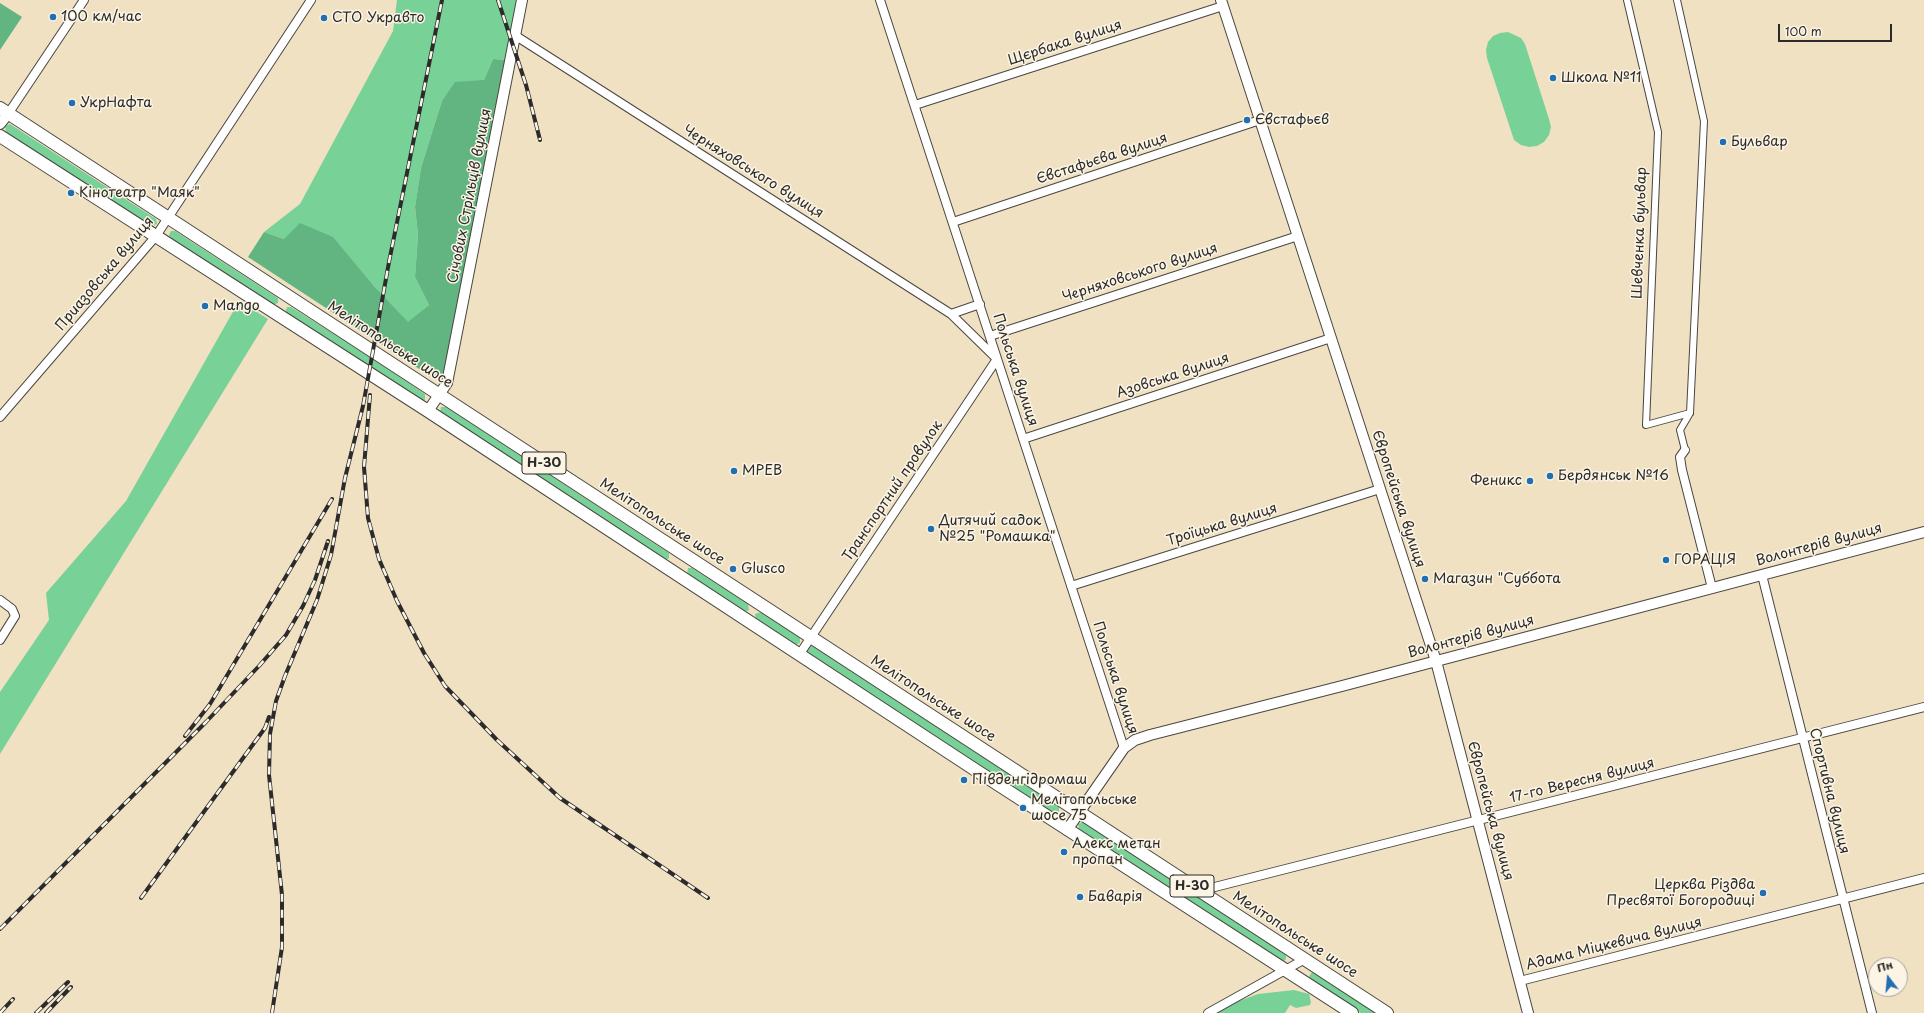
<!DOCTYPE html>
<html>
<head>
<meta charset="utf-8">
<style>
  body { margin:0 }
  #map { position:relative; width:1924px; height:1013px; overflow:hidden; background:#f1e1c3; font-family:"Playpen Sans",sans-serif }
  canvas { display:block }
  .north { position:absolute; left:1868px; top:957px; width:40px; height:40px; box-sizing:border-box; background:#fcf5e5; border:1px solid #a8a49b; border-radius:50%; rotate:344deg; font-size:11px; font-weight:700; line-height:16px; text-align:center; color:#2b2b2b }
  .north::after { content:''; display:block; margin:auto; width:14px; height:18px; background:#1f6fb2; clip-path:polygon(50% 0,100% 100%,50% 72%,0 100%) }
  .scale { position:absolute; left:1778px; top:24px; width:114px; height:18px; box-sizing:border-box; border:2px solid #2b2b2b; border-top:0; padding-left:5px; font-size:12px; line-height:14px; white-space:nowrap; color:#2b2b2b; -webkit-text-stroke:3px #fcf5e5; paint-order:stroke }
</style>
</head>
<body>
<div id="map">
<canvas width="1924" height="1013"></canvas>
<div class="north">Пн</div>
<div class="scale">100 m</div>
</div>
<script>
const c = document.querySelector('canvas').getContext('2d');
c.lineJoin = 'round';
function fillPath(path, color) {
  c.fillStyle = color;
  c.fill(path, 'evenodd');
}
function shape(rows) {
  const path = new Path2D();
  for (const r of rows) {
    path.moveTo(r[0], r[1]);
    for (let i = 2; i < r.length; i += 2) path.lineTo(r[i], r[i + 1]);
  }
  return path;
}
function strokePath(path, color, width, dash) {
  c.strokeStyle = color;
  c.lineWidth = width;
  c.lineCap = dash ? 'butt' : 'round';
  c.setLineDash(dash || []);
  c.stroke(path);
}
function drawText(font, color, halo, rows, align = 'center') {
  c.font = font + ' "Playpen Sans",sans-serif';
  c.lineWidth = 3;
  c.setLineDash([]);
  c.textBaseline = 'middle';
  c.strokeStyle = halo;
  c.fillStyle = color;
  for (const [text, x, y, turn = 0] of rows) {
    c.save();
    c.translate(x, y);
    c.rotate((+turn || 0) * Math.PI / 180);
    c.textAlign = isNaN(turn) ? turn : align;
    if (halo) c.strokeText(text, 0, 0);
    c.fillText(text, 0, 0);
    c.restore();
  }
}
fillPath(shape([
  [397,0,518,0,508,60,493,59,484,80,442,101,434,126,421,168,415,207,418,235,415,277,429,305,408,323,372,284,284,239,264,232,300,204,393,31],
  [1508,32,1521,38,1525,44,1549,119,1551,127,1549,135,1544,142,1537,146,1529,147,1521,145,1514,140,1487,58,1486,50,1488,42,1493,36,1500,33],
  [10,124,156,219,157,224,151,226,6,132,5,126],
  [171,231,175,231,278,298,278,303,273,305,170,238,169,235],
  [239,301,268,319,0,754,0,692,49,620,46,593,126,501],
  [287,307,291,307,370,357,425,394,425,400,422,402,285,313],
  [441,407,446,407,669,553,669,558,666,560,440,412],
  [688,568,692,568,748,604,749,610,745,612,687,574],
  [761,612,800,637,800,643,795,645,756,620,755,614],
  [813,646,1059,807,1059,813,1054,815,808,654,806,650,808,647],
  [1083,822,1286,954,1286,959,1283,962,1079,830,1078,824],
  [1311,973,1315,973,1377,1013,1361,1013,1311,980,1309,977],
  [1294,990,1309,994,1311,1002,1310,1005,1296,1008,1290,1005,1285,1013,1217,1013,1231,1004,1258,994]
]), '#78d298');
fillPath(shape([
  [0,3,22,17,0,50],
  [493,59,508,60,443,375,433,378,248,257,264,232,284,239,300,223,333,237,372,284,408,322,429,305,415,277,418,235,415,207,421,168,434,126,442,101,455,82,484,80]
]), '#62b480');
const pedestrian = shape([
  [1627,0,1658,132,1646,425,1690,413],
  [1677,0,1704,121,1690,413,1680,430,1685,450]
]);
const minor = shape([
  [880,0,1124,748],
  [516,36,951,314,980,304],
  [915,105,1223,6],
  [8,114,84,0],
  [953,222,1260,120],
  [990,336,1298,236],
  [0,417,156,236,311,0],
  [1023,439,1331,338],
  [1685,450,1680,457,1682,470,1712,588],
  [1762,575,1872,1013],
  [1071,586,1380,489],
  [0,600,12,609,15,616,0,640],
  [799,655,997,359,951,314],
  [1199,891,1924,707],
  [1520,981,1924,878],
  [1208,1013,1305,959]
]);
const tertiary = shape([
  [1221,0,1436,661,1528,1013],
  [0,124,8,114],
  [428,411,447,383,522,0],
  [1067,830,1124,748,1135,740,1150,735,1342,686,1924,532]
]);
const primary = shape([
  [0,108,1387,1013],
  [0,136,428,411,974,769,1352,1013]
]);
strokePath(pedestrian, '#494642', 8);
strokePath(minor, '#494642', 10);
strokePath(tertiary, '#494642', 12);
strokePath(primary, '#494642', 14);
strokePath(pedestrian, '#fff', 6);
strokePath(minor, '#fff', 8);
strokePath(tertiary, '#fff', 10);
strokePath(primary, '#fff', 12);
const rail = shape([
  [498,0,526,85,540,140],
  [370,395,364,467,368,518,379,559,397,601,424,653,445,686,497,740,560,798,708,898],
  [185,736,210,704,332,499],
  [141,898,265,728,269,717],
  [0,929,206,722,259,666,286,635,303,606,315,580,328,541],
  [0,1013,13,999],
  [36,1013,68,982],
  [46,1013,71,987],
  [272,1013,282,947,282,895,269,775,270,734,276,701,285,676,317,600,331,555,345,478,363,406,389,262,442,0]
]);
strokePath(rail, '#2b2b2b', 4);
strokePath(rail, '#fcf5e5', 2.5, [8]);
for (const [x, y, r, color] of [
  [53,17,4,"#1f6fb2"],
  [324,18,4,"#1f6fb2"],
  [1553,78,4,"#1f6fb2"],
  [72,103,4,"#1f6fb2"],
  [1247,120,4,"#1f6fb2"],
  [1723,142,4,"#1f6fb2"],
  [71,193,4,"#1f6fb2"],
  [205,306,4,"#1f6fb2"],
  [734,471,4,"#1f6fb2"],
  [1550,476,4,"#1f6fb2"],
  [1530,481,4,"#1f6fb2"],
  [931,529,4,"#1f6fb2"],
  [1666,560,4,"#1f6fb2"],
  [733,569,4,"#1f6fb2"],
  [1425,579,4,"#1f6fb2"],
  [964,780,4,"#1f6fb2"],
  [1023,808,4,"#1f6fb2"],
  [1064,852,4,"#1f6fb2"],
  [1763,893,4,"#1f6fb2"],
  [1080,897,4,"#1f6fb2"]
]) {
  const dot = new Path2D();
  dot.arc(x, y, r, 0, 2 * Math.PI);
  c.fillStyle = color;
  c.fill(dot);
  strokePath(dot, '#fcf5e5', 1.5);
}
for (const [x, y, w] of [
  [544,463,44],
  [1192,886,44]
]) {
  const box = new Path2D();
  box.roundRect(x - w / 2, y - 11, w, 22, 3);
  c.fillStyle = '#fcf5e5';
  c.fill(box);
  strokePath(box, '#2b2b2b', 1);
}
drawText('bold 13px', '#2b2b2b', null, [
  ["Н-30",544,463],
  ["Н-30",1192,886]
]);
drawText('14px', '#2b2b2b', '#fcf5e5', [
  ["100 км/час",61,17],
  ["СТО Укравто",332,18],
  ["Школа №11",1561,78],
  ["УкрНафта",80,103],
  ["Євстафьєв",1255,120],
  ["Бульвар",1731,142],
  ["Кінотеатр \"Маяк\"",79,193],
  ["Mango",213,306],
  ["МРЕВ",742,471],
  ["Бердянськ №16",1558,476],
  ["Феникс",1522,481,"right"],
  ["Дитячий садок",939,521],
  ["№25 \"Ромашка\"",939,537],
  ["ГОРАЦІЯ",1674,560],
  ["Glusco",741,569],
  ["Магазин \"Суббота",1433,579],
  ["Південгідромаш",972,780],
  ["Мелітопольське",1031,800],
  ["шосе 75",1031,816],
  ["Алекс метан",1072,844],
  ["пропан",1072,860],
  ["Церква Різдва",1755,885,"right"],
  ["Пресвятої Богородиці",1755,901,"right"],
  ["Баварія",1088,897]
], 'left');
drawText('14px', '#2b2b2b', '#fcf5e5', [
  ["Щєрбака вулиця",1065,43,-18],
  ["Євстафьєва вулиця",1102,159,-18],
  ["Черняховського вулиця",753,172,32],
  ["Січових Стрільців вулиця",470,196,-79],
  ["Шевченка бульвар",1640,233,-88],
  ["Черняховського вулиця",1140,273,-18],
  ["Приазовська вулиця",105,274,-50],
  ["Мелітопольське шосе",390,345,33],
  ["Польська вулиця",1015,370,72],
  ["Азовська вулиця",1173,376,-18],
  ["Транспортний провулок",893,491,-56],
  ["Європейська вулиця",1398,499,72],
  ["Мелітопольське шосе",662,522,33],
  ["Троїцька вулиця",1222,525,-17],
  ["Волонтерів вулиця",1819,545,-15],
  ["Волонтерів вулиця",1471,637,-15],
  ["Польська вулиця",1115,678,72],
  ["Мелітопольське шосе",933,699,33],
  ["17-го Вересня вулиця",1582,781,-14],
  ["Спортивна вулиця",1829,791,76],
  ["Європейська вулиця",1490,811,75],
  ["Мелітопольське шосе",1295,935,33],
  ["Адама Міцкевича вулиця",1614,944,-14]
]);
</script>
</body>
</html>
